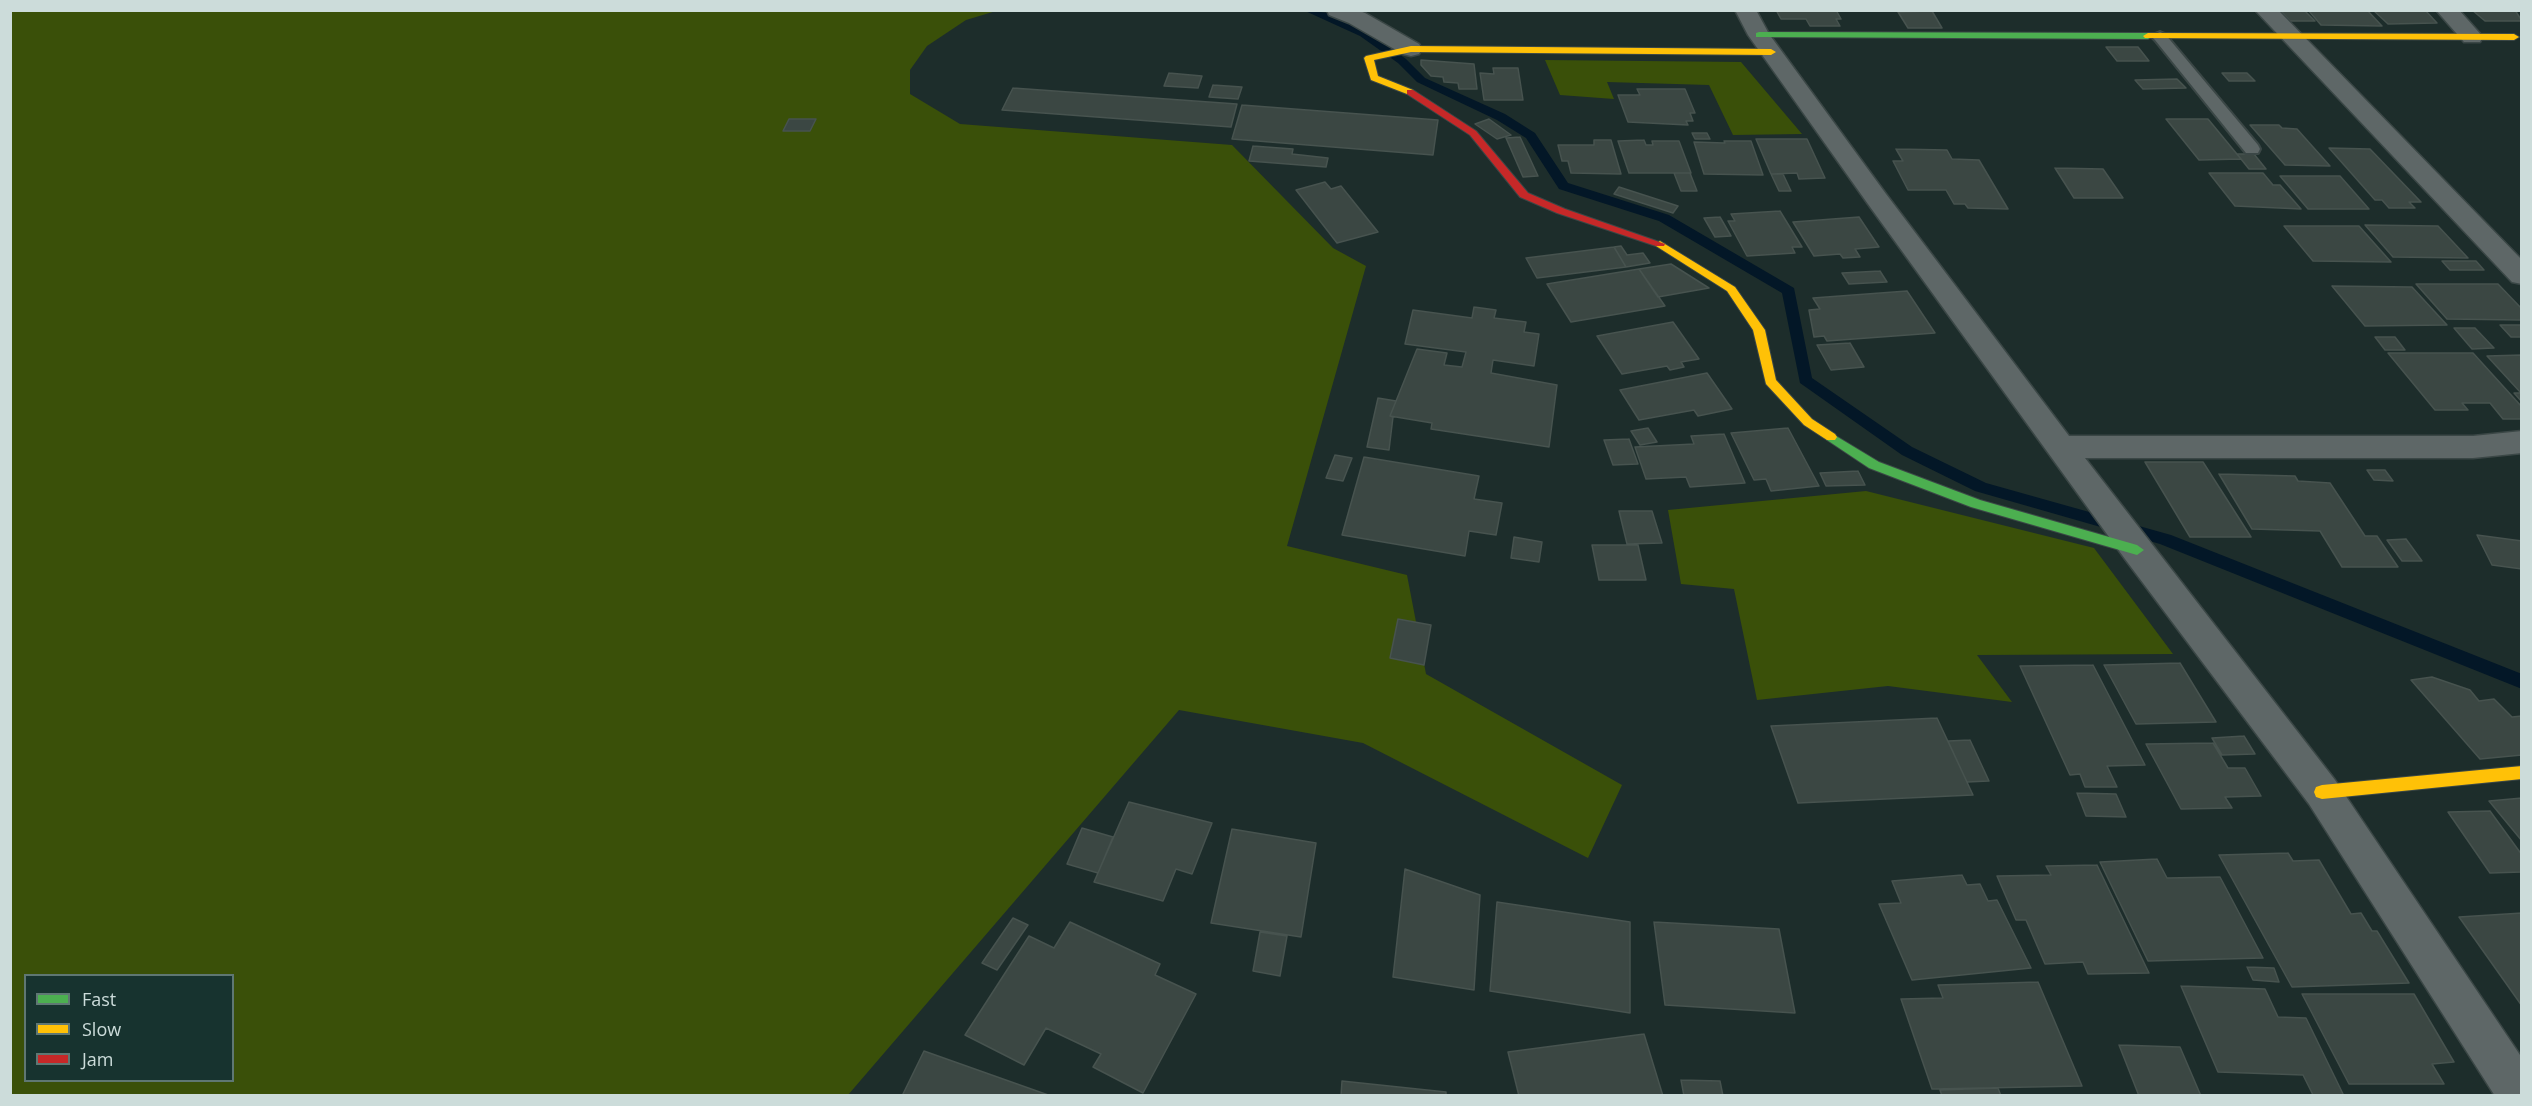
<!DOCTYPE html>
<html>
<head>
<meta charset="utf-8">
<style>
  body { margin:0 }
  #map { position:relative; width:2532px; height:1106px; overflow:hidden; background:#1d2d2b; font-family:"Open Sans",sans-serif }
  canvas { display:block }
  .frame { position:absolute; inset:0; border:12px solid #ccdcda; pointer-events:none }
  .legend { position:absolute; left:24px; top:974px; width:210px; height:108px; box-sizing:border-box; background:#17332f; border:2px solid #5f7773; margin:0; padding:8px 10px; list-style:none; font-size:18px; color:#ccdcda }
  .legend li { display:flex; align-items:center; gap:12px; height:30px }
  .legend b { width:30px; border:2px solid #5f7773 }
</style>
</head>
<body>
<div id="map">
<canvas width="2532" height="1106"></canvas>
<div class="frame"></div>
<ul class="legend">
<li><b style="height:8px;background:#4caf50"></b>Fast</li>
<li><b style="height:8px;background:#ffc107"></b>Slow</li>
<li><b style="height:8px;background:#c62828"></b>Jam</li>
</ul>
</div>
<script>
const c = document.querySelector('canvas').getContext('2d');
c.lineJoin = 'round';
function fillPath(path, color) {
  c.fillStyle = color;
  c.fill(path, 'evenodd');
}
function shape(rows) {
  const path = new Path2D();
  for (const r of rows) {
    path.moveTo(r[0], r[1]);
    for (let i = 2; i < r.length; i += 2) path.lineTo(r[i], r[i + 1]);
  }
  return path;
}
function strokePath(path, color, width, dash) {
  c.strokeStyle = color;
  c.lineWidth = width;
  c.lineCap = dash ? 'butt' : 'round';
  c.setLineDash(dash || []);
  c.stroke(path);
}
fillPath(shape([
  [10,11,996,11,966,20,927,46,910,70,910,94,960,124,1232,145,1333,248,1366,266,1287,546,1407,575,1426,674,1622,785,1588,858,1363,743,1179,710,848,1095,11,1095],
  [26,976,232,976,232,1080,26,1080],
  [1545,60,1741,62,1802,134,1733,135,1709,85,1607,82,1614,99,1560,95],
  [1866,491,2094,548,2173,654,1977,655,2012,702,1888,686,1757,700,1734,589,1681,584,1668,510]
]), '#3a5009');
fillPath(shape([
  [1303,10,1329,13,1368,32,1406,59,1425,78,1505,114,1535,133,1568,183,1669,215,1794,288,1812,378,1912,447,1986,483,2171,535,2522,674,2522,689,2160,544,1975,491,1902,455,1800,383,1782,293,1659,221,1559,189,1526,138,1497,120,1417,82,1398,63,1360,36,1303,10]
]), '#031727');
const building = shape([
  [1776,10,1836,10,1841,19,1836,19,1840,26,1810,26,1806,19,1781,19,1776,10],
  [2280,10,2304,10,2315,21,2290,21,2280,10],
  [2308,10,2367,10,2382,26,2321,25,2308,10],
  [2373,10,2425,10,2437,23,2388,24,2373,10],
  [2472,10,2515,10,2522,21,2485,21,2472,10],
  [1932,11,1942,28,1908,28,1898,12,1932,11],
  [2106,47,2138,47,2149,61,2117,61,2106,47],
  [1421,60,1474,64,1477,89,1459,89,1458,83,1444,82,1443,77,1431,76,1421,65,1421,60],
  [1493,68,1518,68,1523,100,1484,100,1480,73,1494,74,1493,68],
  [1169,73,1202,76,1198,88,1164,86,1169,73],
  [2222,73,2247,73,2255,81,2229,81,2222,73],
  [2177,79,2186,88,2143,89,2135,80,2177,79],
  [1213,85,1242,87,1238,99,1209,97,1213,85],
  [1013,88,1237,104,1231,127,1002,110,1013,88],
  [1637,89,1685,89,1695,113,1690,113,1693,121,1686,121,1688,125,1628,122,1618,95,1640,95,1637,89],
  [1242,105,1438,120,1433,155,1232,139,1242,105],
  [789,119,816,119,810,131,783,131,789,119],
  [1489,119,1511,135,1497,139,1475,124,1489,119],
  [2166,119,2208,119,2241,159,2199,160,2166,119],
  [2250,125,2279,125,2282,128,2297,129,2330,166,2285,165,2250,125],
  [1692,133,1707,133,1710,139,1695,139,1692,133],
  [1520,137,1538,176,1523,177,1506,138,1520,137],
  [1756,139,1807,139,1825,178,1799,179,1797,173,1771,174,1756,139],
  [1594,140,1611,140,1621,174,1571,173,1568,161,1562,161,1558,145,1594,145,1594,140],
  [1644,140,1646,145,1653,145,1652,141,1679,141,1691,173,1629,173,1618,141,1644,140],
  [1724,141,1751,141,1763,175,1704,174,1694,142,1725,143,1724,141],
  [1253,146,1293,149,1292,154,1328,158,1326,167,1249,161,1253,146],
  [2329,148,2370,149,2421,202,2409,202,2415,208,2389,208,2382,200,2375,200,2329,148],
  [1896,149,1947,150,1952,159,1979,160,2008,209,1968,208,1965,204,1954,204,1946,190,1908,190,1893,161,1903,161,1896,149],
  [2237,154,2254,154,2266,169,2249,169,2237,154],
  [2055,168,2103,169,2123,198,2074,198,2055,168],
  [1674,173,1690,173,1697,191,1681,191,1674,173],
  [2209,173,2263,173,2273,185,2280,185,2301,209,2235,206,2209,173],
  [1771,174,1783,174,1791,191,1779,191,1771,174],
  [2280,176,2340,176,2369,209,2308,209,2280,176],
  [1325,182,1331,189,1341,186,1378,232,1337,243,1296,190,1325,182],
  [1619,187,1678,206,1673,213,1614,194,1619,187],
  [1780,211,1802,247,1792,247,1795,253,1747,256,1728,221,1735,221,1731,214,1780,211],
  [1720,217,1731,236,1715,237,1704,218,1720,217],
  [1859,217,1879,247,1855,249,1860,257,1843,258,1840,254,1814,256,1793,222,1859,217],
  [2365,225,2438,226,2468,258,2393,257,2365,225],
  [2284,226,2359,226,2391,262,2313,261,2284,226],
  [1621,246,1627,255,1643,253,1650,263,1626,267,1614,247,1621,246],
  [1614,247,1626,267,1537,278,1526,258,1614,247],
  [2442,261,2476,261,2484,270,2450,270,2442,261],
  [1671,264,1709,288,1658,297,1639,269,1671,264],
  [1639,269,1665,306,1571,322,1547,284,1639,269],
  [1880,271,1887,282,1849,284,1842,273,1880,271],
  [2416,284,2498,284,2522,309,2522,320,2447,319,2416,284],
  [2332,286,2412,287,2447,325,2365,326,2332,286],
  [1907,291,1935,333,1827,341,1824,336,1814,337,1809,310,1820,309,1813,298,1907,291],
  [1474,307,1496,310,1494,318,1526,322,1524,332,1539,334,1534,366,1493,360,1491,373,1557,385,1549,447,1431,429,1432,423,1390,416,1417,349,1447,353,1444,365,1462,367,1466,352,1405,344,1413,310,1472,318,1474,307],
  [1673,322,1699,359,1681,362,1684,367,1670,370,1667,366,1622,374,1597,336,1673,322],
  [2500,325,2522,325,2522,337,2511,337,2500,325],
  [2454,328,2475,328,2494,348,2472,349,2454,328],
  [2375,337,2395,337,2405,350,2385,350,2375,337],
  [1850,343,1864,367,1831,370,1817,345,1850,343],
  [2388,353,2473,353,2522,407,2522,419,2503,419,2490,403,2462,403,2468,410,2435,410,2388,353],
  [2522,355,2522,402,2514,393,2521,393,2487,356,2522,355],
  [1707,373,1732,409,1698,416,1694,410,1639,420,1620,390,1707,373],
  [1378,398,1396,401,1390,416,1393,417,1389,450,1367,447,1378,398],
  [1648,428,1657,442,1640,445,1631,431,1648,428],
  [1788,428,1819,486,1771,491,1766,479,1754,480,1731,433,1788,428],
  [1724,434,1745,483,1690,487,1686,477,1646,479,1635,447,1694,444,1691,436,1724,434],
  [1629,439,1638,464,1613,465,1604,440,1629,439],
  [1335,455,1352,458,1343,481,1326,478,1335,455],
  [1364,457,1479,476,1474,499,1502,503,1496,535,1469,531,1465,556,1342,535,1364,457],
  [2145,462,2203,462,2251,537,2190,537,2145,462],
  [2367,470,2385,470,2393,481,2374,480,2367,470],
  [1858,471,1865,485,1826,486,1820,473,1858,471],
  [2219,474,2295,476,2298,481,2330,483,2365,536,2377,536,2398,567,2342,567,2320,531,2252,529,2219,474],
  [1619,511,1652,511,1662,543,1627,544,1619,511],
  [2477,535,2522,541,2522,569,2492,565,2477,535],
  [1514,537,1542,542,1539,562,1511,558,1514,537],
  [2406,539,2422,561,2402,561,2387,540,2406,539],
  [1592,545,1638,545,1646,580,1599,580,1592,545],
  [1398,619,1431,625,1424,665,1390,658,1398,619],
  [2180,663,2216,722,2136,724,2104,665,2180,663],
  [2093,665,2145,765,2107,766,2117,787,2085,787,2080,774,2070,775,2020,666,2093,665],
  [2432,677,2470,690,2479,701,2494,699,2512,717,2522,716,2522,755,2480,759,2411,680,2432,677],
  [1937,718,1973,795,1798,803,1771,726,1937,718],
  [2244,736,2255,754,2222,755,2212,738,2244,736],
  [1970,740,1989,781,1967,782,1948,741,1970,740],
  [2213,743,2228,768,2245,768,2261,796,2225,797,2232,808,2181,809,2146,744,2213,743],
  [2077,793,2116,794,2126,817,2086,816,2077,793],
  [2522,798,2522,841,2489,801,2522,798],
  [1129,802,1212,823,1192,874,1176,869,1163,901,1094,882,1129,802],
  [2490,811,2522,855,2522,872,2490,873,2448,812,2490,811],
  [1082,828,1113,837,1098,873,1067,864,1082,828],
  [1232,829,1316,843,1301,937,1211,923,1232,829],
  [2288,853,2293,861,2319,860,2351,914,2361,913,2372,931,2377,931,2409,983,2292,987,2219,855,2288,853],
  [2157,859,2167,878,2220,877,2263,958,2148,961,2100,862,2157,859],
  [2097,865,2149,973,2088,974,2083,962,2045,964,2026,920,2016,920,1997,876,2051,875,2046,866,2097,865],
  [1405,869,1480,895,1474,990,1393,977,1405,869],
  [1962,875,1967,885,1980,884,1988,901,1997,900,2031,968,1912,980,1879,904,1901,903,1892,881,1962,875],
  [1497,902,1630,922,1630,1013,1490,991,1497,902],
  [2522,913,2522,1006,2459,917,2522,913],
  [1013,918,1028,925,997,970,982,963,1013,918],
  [1070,922,1160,964,1155,975,1196,994,1143,1093,1093,1067,1101,1054,1046,1028,1024,1065,965,1035,1029,936,1054,948,1070,922],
  [1654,922,1779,929,1795,1013,1665,1005,1654,922],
  [1260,932,1287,936,1280,976,1253,971,1260,932],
  [2247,967,2274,968,2279,982,2253,980,2247,967],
  [2038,982,2082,1086,1932,1089,1901,999,1943,998,1938,985,2038,982],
  [2181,986,2265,989,2278,1017,2306,1018,2344,1096,2313,1095,2303,1075,2218,1072,2181,986],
  [2302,994,2414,994,2454,1062,2432,1064,2444,1084,2349,1084,2302,994],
  [1644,1034,1663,1096,1519,1096,1508,1052,1644,1034],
  [2119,1045,2180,1047,2201,1096,2139,1096,2119,1045],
  [924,1051,1051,1096,902,1096,924,1051],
  [1681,1080,1720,1081,1723,1096,1684,1096,1681,1080],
  [1342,1081,1446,1092,1446,1096,1341,1096,1342,1081],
  [1998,1088,2001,1096,1942,1096,1940,1090,1998,1088]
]);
fillPath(building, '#3b4743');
strokePath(building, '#47534f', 1.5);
const lane = shape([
  [2160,32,2165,34,2258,145,2260,149,2258,153,2246,153,2155,40,2152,37,2155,34,2160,32]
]);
const street = shape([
  [1327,10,1357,10,1365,13,1419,44,1422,49,1419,54,1411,56,1403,54,1349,23,1329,15,1327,10],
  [1735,10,1756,10,1769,34,1886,194,2069,436,2473,436,2522,431,2522,453,2473,458,2085,458,2335,780,2522,1058,2522,1096,2495,1096,2309,804,2125,559,1868,204,1748,35,1735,10],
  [2255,10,2278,10,2522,260,2522,284,2512,282,2255,10],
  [2436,10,2459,10,2483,37,2480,42,2464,42,2436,10]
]);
const fast = shape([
  [1759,32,2148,33,2153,36,2148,39,1756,37,1756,33,1759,32],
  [1831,433,1879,462,1980,500,2137,545,2144,550,2137,555,1971,507,1869,468,1827,440,1825,437,1827,434,1831,433]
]);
const slow = shape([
  [2148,33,2514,34,2519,37,2514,40,2145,38,2143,36,2148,33],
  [1411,46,1771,49,1776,52,1771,55,1411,52,1374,60,1378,76,1413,90,1413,94,1407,94,1371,80,1364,58,1366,56,1411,46],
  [1660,241,1735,287,1765,330,1776,380,1812,419,1835,434,1837,437,1835,440,1827,440,1804,425,1766,384,1753,330,1727,291,1656,246,1655,244,1660,241],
  [2522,766,2522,779,2322,799,2316,797,2314,792,2316,787,2322,785,2522,766]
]);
const jam = shape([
  [1407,90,1413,90,1476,131,1528,193,1565,209,1665,244,1664,246,1656,246,1557,213,1520,197,1470,135,1407,94,1407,90]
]);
strokePath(lane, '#3b4746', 4);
strokePath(street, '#3b4746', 3);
strokePath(fast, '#3b4746', 2);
strokePath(slow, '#3b4746', 2);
strokePath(jam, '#3b4746', 2);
fillPath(lane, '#5e6767');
fillPath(street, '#5e6767');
fillPath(fast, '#4caf50');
fillPath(slow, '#ffc107');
fillPath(jam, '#c62828');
</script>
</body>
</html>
